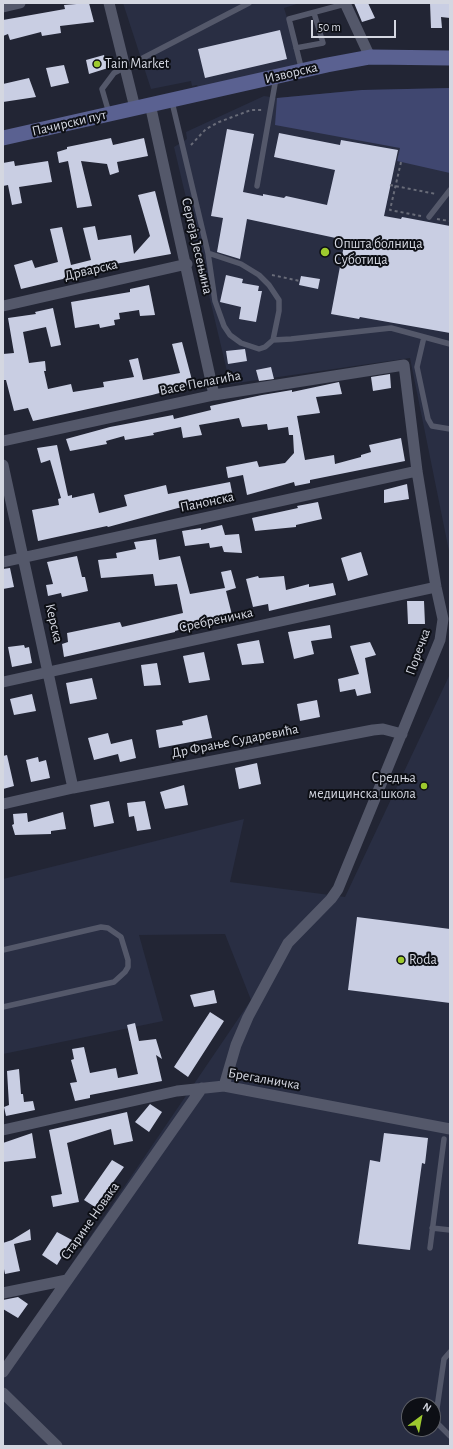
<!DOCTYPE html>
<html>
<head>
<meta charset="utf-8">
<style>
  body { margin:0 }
  #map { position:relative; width:453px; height:1449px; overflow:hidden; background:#222534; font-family:"Alegreya Sans",sans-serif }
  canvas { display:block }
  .frame { position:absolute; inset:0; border:4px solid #d4d7e1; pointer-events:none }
  .north { position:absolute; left:401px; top:1397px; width:40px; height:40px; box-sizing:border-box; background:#0d0f15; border:1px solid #5d5f67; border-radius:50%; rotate:32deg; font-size:11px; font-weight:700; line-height:16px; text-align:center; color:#d4d7e1 }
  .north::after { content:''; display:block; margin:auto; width:14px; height:18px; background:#9eca2e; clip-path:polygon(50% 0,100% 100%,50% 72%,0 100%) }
  .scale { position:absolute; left:311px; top:20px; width:85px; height:18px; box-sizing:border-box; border:2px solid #d4d7e1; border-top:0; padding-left:5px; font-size:12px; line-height:14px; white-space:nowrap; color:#d4d7e1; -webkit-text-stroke:3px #0d0f15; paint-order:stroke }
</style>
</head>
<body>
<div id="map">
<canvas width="453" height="1449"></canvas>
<div class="frame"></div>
<div class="north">N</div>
<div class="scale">50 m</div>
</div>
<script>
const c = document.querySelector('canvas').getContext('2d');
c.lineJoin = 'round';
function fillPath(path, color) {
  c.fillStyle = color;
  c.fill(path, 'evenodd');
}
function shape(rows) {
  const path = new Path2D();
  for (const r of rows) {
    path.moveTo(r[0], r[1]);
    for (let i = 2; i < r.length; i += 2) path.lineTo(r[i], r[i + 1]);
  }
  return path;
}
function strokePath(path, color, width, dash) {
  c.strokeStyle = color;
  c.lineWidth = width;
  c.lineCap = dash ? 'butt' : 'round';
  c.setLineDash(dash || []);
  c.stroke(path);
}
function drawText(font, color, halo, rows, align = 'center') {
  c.font = font + ' "Alegreya Sans",sans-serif';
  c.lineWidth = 4;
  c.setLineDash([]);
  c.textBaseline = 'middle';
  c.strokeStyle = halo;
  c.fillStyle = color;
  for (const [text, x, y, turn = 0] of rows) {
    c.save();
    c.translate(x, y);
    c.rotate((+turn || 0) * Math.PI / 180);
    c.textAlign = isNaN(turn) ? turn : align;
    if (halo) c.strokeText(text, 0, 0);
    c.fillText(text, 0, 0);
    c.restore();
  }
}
fillPath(shape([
  [123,3,300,3,284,8,302,65,200,90,197,85,192,86,191,81,151,89],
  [450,88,450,556,410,358,230,384,174,147,187,139,186,132,264,96,277,98,362,90],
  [450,674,450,1446,3,1446,3,1365,251,1000,225,934,139,935,163,1021,3,1054,3,879,244,819,230,882,345,897],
  [409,1405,433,1405,433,1429,409,1429]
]), '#292e43');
fillPath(shape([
  [450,88,450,173,397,161,400,148,275,125,277,98,362,90]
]), '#404770');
fillPath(shape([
  [89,3,94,22,60,26,61,33,42,36,41,32,10,40,8,34,3,36,3,20,65,9,64,5],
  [354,3,368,3,375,18,362,22],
  [430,3,450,3,450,18,441,17,442,28,431,28],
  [280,30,287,59,205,78,198,49],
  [104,55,108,68,89,74,86,60],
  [64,65,69,83,51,87,46,68],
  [29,78,36,97,3,102,3,84],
  [227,129,254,134,243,192,263,196,263,194,284,198,286,196,327,205,335,170,274,157,279,133,340,145,341,140,398,150,384,216,401,219,402,217,450,226,450,333,360,317,359,319,331,314,345,240,247,219,240,259,217,252,223,218,211,216],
  [111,138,113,145,144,138,148,156,117,162,119,172,110,175,107,164,81,161,92,206,77,208,68,161,59,163,57,152,67,149,67,147],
  [14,161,15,166,48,161,52,182,19,187,22,203,12,205,8,185,3,186,3,163],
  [155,191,171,254,104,266,105,269,21,289,14,265,32,260,35,268,58,262,50,229,62,227,71,265,91,260,83,228,95,226,98,240,131,235,134,254,150,236,138,195],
  [226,275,243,279,242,283,259,286,258,291,262,291,256,322,239,319,241,307,220,302],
  [301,276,320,279,318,289,299,285],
  [149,285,155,315,140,316,139,310,119,313,120,319,114,320,115,325,100,328,99,324,75,328,71,302,130,292,130,289],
  [53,308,61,345,51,347,46,327,23,332,29,363,45,361,46,371,44,371,48,389,71,384,73,392,104,387,103,382,134,377,129,360,138,358,143,380,180,373,172,344,182,342,193,384,152,395,33,421,28,408,14,411,6,380,3,380,3,354,14,353,8,318,36,314,35,312],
  [245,349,247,361,228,364,226,351],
  [271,367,274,379,259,381,256,370],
  [390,374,391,388,373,391,371,377],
  [339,382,342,394,316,397,320,413,297,416,305,460,334,455,335,464,361,457,361,455,371,452,369,445,401,438,405,461,310,480,310,483,295,486,294,482,247,495,243,475,228,478,226,467,257,461,259,467,285,463,294,453,293,435,289,435,288,427,268,430,267,424,242,427,239,418,199,425,202,435,183,438,181,427,153,433,154,435,125,440,124,436,106,441,107,444,70,451,66,439,110,427,173,415,174,419,211,410,210,406,262,395,292,390,292,392],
  [57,445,68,496,72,495,72,498,94,493,99,513,127,506,124,495,166,485,168,494,230,482,233,497,198,506,178,508,108,527,107,526,38,541,32,510,59,505,58,499,61,498,50,460,41,463,37,448],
  [407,484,409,499,384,503,384,490],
  [318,502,322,519,296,525,296,527,255,531,252,518,298,508,297,506],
  [222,525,225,535,239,534,242,553,224,552,222,546,210,548,209,543,185,546,182,531,201,528,201,530],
  [156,539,159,560,180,556,190,594,225,588,221,572,231,570,236,588,226,591,233,619,198,625,175,631,175,632,64,657,62,644,68,642,67,633,120,622,122,627,183,613,177,584,155,586,153,574,101,578,98,560,117,558,116,553,136,549,134,542],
  [361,552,368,575,348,581,341,558],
  [77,556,82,577,85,577,88,591,62,597,61,593,48,596,46,585,53,584,47,562],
  [10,568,14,587,3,589,3,569],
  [258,576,259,578,284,576,286,590,309,584,309,587,333,583,336,595,269,611,268,604,253,607,246,579],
  [407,601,424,601,425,624,408,624],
  [330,625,332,638,311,641,314,654,294,659,288,632],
  [259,640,264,663,242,665,237,644],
  [370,642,376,655,365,658,371,693,357,696,355,689,340,692,338,679,359,674,350,646],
  [24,645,25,648,29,647,32,663,12,667,8,647],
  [204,652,210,680,189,683,183,656],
  [157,663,161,685,144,686,141,665],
  [92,678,97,699,70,704,66,683],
  [32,694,36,711,14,715,10,699],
  [317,700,320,717,300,721,297,704],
  [207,715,212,738,159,748,156,730,183,725,182,721],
  [108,733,111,744,132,739,136,758,120,762,118,754,94,760,88,738],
  [7,755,14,786,3,789,3,756],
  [38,757,39,762,46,760,50,778,31,782,26,760],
  [257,763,261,784,239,789,235,768],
  [184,785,188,805,165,809,160,792],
  [109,801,114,823,94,827,90,805],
  [145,801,151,829,137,831,134,816,129,817,127,803],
  [63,812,66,829,51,831,51,834,15,835,12,825,14,824,13,814,27,813,28,822],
  [357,917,450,929,450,1003,348,990],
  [214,990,217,1003,194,1007,190,995],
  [210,1012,224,1021,188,1077,174,1067],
  [135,1023,139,1041,156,1039,162,1059,156,1055,162,1081,90,1095,90,1098,75,1101,70,1083,77,1082,71,1060,74,1059,72,1049,84,1047,90,1073,116,1068,118,1078,138,1074,127,1025],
  [19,1069,21,1094,23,1094,24,1102,33,1101,35,1110,6,1116,4,1107,9,1105,7,1071],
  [150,1104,162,1112,149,1132,135,1122],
  [127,1112,133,1141,114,1145,111,1129,67,1143,79,1202,53,1207,51,1196,62,1194,49,1130],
  [32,1133,36,1158,3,1162,3,1143],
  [384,1133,428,1138,425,1164,422,1163,410,1250,358,1244,370,1160,380,1162],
  [112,1160,124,1167,95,1207,84,1200],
  [30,1229,31,1240,14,1244,20,1271,5,1274,3,1264,3,1243,12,1240],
  [57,1232,72,1240,57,1265,42,1255],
  [18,1297,28,1304,18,1318,3,1309,3,1300]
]), '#c9cee3');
strokePath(shape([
  [191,145,206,129,219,122,251,110,262,110],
  [401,162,390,210,421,216],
  [390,185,436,194],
  [437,219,450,221],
  [272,275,300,281]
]), '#696c79', 2, [3, 3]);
strokePath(shape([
  [296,48,323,43,314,13],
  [302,71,289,19,345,4],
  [172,102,208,253,241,264,259,275,269,285,279,300,279,311,273,340,291,339,391,328,450,344],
  [109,113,102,89,114,73,249,3],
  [257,186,276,78],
  [429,217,450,190],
  [208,253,215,301,224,326,230,335,241,343,259,349,265,347,273,340],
  [424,337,417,367,428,419,432,426,450,429],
  [3,950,101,927,108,928,121,937,128,960,128,967,125,972,114,982,3,1007],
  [432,1228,450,1230],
  [430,1248,444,1139],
  [450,1352,444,1359,436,1415,438,1424,450,1436]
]), '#54586a', 5.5);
strokePath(shape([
  [109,3,135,108],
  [345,3,370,57],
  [3,7,20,3],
  [150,104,214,395],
  [3,306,187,264],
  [3,441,214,395,404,365,417,471,436,587,443,619,440,640,338,889,331,899,288,943,248,1017,236,1045,224,1086],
  [3,465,73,788],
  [3,562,417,471],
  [3,682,436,587],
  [3,804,73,788,373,730,383,729,402,734],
  [3,1130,177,1091,224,1086,450,1129],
  [3,1293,67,1280],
  [3,1372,202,1088],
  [3,1393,57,1446]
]), '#54586a', 11);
strokePath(shape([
  [3,138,327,65,370,57,450,58]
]), '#5a6191', 15);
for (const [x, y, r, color] of [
  [97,64,4,"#9eca2e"],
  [325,252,5,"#9eca2e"],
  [424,786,4,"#9eca2e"],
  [401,960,4,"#9eca2e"]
]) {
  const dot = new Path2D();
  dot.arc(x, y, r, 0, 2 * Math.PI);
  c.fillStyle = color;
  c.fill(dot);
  strokePath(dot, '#0d0f15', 1.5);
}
drawText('14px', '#d4d7e1', '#0d0f15', [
  ["Tain Market",105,64],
  ["Општа болница",334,244],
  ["Суботица",334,260],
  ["Средња",416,778,"right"],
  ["медицинска школа",416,794,"right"],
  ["Roda",409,960]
], 'left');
drawText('14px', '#d4d7e1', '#0d0f15', [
  ["Изворска",291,73,-13],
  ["Пачирски пут",69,123,-13],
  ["Сергеја Јесењина",197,246,77],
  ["Дрварска",91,270,-13],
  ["Васе Пелагића",200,383,-11],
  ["Панонска",207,502,-12],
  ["Сребреничка",216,620,-12],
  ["Керска",54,623,77],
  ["Поречка",418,652,-70],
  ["Др Фрање Сударевића",235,741,-11],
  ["Брегалничка",264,1079,10],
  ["Старине Новака",90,1221,-55]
]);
</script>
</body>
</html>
